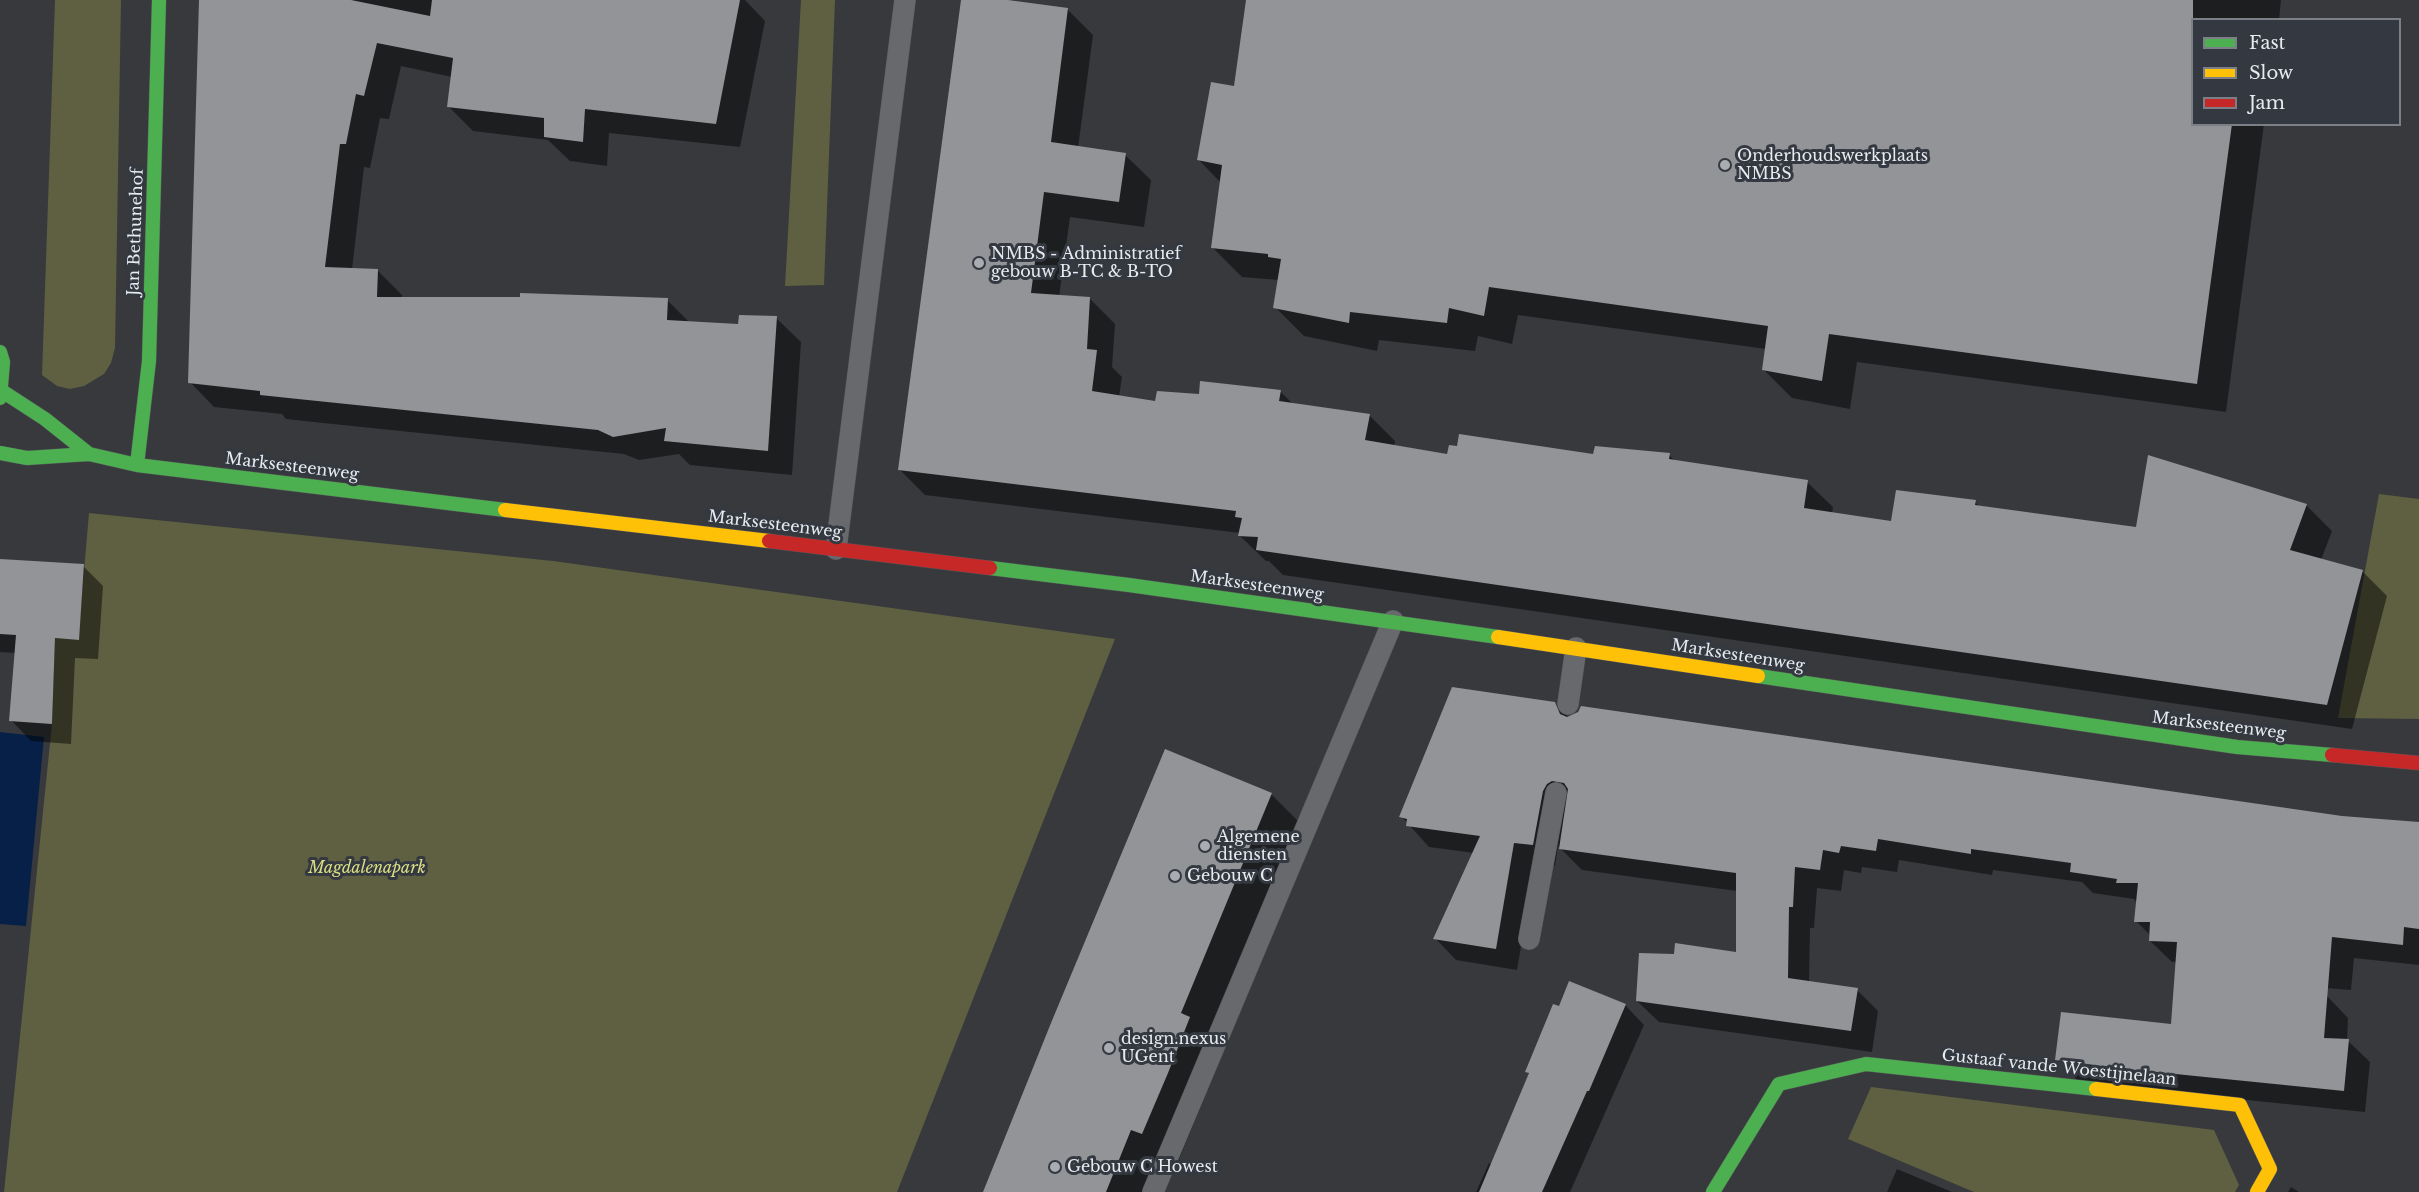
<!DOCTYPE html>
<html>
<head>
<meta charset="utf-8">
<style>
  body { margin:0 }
  #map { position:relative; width:2419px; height:1192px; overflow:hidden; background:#37393d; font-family:"Libre Baskerville",serif }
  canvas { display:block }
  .legend { position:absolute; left:2191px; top:18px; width:210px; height:108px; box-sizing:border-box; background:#343840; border:2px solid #7c7f86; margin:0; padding:8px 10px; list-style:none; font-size:18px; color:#e7eaef }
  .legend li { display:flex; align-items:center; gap:12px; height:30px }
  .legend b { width:30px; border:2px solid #7c7f86 }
</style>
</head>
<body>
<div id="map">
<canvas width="2419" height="1192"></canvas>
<ul class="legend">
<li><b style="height:8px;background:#4caf50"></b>Fast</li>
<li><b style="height:8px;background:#ffc107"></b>Slow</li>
<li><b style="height:8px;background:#c62828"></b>Jam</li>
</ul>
</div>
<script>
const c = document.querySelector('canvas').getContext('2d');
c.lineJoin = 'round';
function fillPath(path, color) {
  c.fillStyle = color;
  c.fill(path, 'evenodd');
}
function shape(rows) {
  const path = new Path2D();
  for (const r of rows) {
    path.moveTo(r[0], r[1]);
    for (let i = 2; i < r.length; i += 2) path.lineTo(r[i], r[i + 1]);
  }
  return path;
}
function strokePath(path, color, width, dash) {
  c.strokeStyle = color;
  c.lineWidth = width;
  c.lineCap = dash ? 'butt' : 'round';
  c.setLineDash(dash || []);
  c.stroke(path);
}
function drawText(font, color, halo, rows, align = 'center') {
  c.font = font + ' "Libre Baskerville",serif';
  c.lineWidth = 6;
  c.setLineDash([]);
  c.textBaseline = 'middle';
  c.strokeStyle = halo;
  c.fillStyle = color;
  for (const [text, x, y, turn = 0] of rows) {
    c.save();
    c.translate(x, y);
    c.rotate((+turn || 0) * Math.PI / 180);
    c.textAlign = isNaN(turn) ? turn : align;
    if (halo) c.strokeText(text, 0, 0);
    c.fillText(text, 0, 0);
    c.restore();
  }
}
fillPath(shape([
  [55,0,121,0,115,348,111,363,104,374,84,386,70,389,57,386,42,375],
  [801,0,835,0,824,285,785,286],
  [2379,494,2419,499,2419,719,2338,718],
  [89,513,553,561,1115,639,897,1192,4,1192,52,724,55,638,78,640],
  [1871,1087,2214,1130,2239,1185,2235,1192,1974,1192,1848,1139]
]), '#5e6041');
fillPath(shape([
  [0,732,44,737,26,926,0,924]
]), '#072047');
fillPath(shape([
  [200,0,745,0,765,21,740,147,609,133,607,166,570,161,548,140,473,131,449,107,452,77,401,66,389,119,380,118,370,168,364,167,352,269,377,270,402,295,402,299,667,300,690,323,739,326,776,318,801,342,792,475,690,465,679,454,639,460,624,454,323,423,286,419,282,414,214,407,190,382],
  [962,0,997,0,1067,9,1093,35,1078,148,1125,155,1151,180,1144,227,1070,217,1059,297,1090,299,1115,324,1112,367,1122,377,1119,397,1156,403,1200,396,1280,391,1293,404,1369,415,1395,441,1394,446,1449,456,1669,455,1675,461,1807,482,1833,507,1832,514,1892,523,1975,502,1980,507,2138,528,2150,457,2307,506,2332,531,2321,560,2362,571,2387,596,2352,729,1283,575,1269,561,1266,561,1240,536,1240,533,925,495,900,470],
  [1247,0,2281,0,2279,20,2192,20,2192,124,2264,124,2226,412,1857,362,1850,409,1792,398,1764,370,1766,349,1518,315,1512,344,1478,336,1475,351,1379,340,1377,351,1304,336,1275,307,1279,280,1242,277,1213,248,1221,183,1199,160,1235,87],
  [0,560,83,566,103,586,98,659,75,658,71,744,31,741,11,720,16,653,0,652],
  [1555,703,1569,718,1574,717,1581,707,2342,818,2419,823,2419,965,2354,958,2351,990,2312,987,2327,996,2348,1018,2347,1040,2370,1062,2365,1112,2148,1090,2078,1081,2057,1059,2172,1026,2177,962,2172,962,2150,941,2151,936,2136,921,2137,903,2134,899,2093,893,2082,882,1993,870,1992,875,1899,860,1897,872,1862,867,1861,873,1844,870,1841,891,1817,888,1814,928,1810,928,1809,982,1857,990,1878,1011,1872,1052,1659,1022,1637,1001,1738,954,1737,891,1582,870,1558,846,1555,866,1535,864,1517,970,1456,960,1435,938,1474,853,1429,847,1401,816],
  [1271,794,1305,828,1216,1044,1223,1052,1176,1167,1165,1163,1153,1192,985,1192],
  [1625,1005,1644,1025,1570,1192,1476,1192,1489,1163,1492,1165,1530,1075,1527,1072],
  [1897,1169,1952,1192,1887,1192],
  [2291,1187,2299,1192,2288,1192]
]), '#0007');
fillPath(shape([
  [199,0,351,0,430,16,432,0,740,0,716,124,585,109,583,142,544,137,544,118,447,107,453,58,377,43,364,96,356,94,346,144,340,144,325,267,378,269,377,297,520,297,520,293,668,298,667,320,738,324,739,315,777,316,768,451,664,441,666,428,613,437,598,430,298,399,260,395,260,391,188,383],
  [961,0,1008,0,1068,8,1051,142,1126,153,1119,202,1044,192,1031,293,1090,297,1087,349,1097,350,1092,391,1155,401,1157,391,1199,394,1200,381,1281,390,1279,401,1370,414,1365,440,1447,454,1449,445,1457,446,1459,434,1593,454,1595,446,1670,453,1669,459,1808,480,1804,508,1891,521,1896,490,1976,500,1975,505,2136,527,2148,455,2307,504,2290,550,2363,570,2327,705,1256,550,1258,537,1238,536,1242,518,1235,517,1236,511,898,470],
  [1246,0,2193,0,2193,124,2232,124,2197,384,1829,334,1822,381,1762,370,1768,326,1489,287,1484,316,1449,308,1447,323,1350,312,1349,323,1273,308,1281,259,1268,257,1268,254,1211,248,1222,165,1197,160,1211,82,1234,86],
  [0,559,84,564,79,640,55,638,52,724,9,721,16,635,0,634],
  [1452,687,1555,702,1560,714,1567,717,1578,712,1581,706,2342,816,2419,822,2419,929,2404,927,2403,945,2332,937,2324,1038,2349,1039,2344,1091,2126,1069,2055,1060,2061,1012,2171,1024,2177,942,2149,941,2150,922,2134,922,2138,883,2116,883,2117,879,2070,872,2071,863,1971,849,1971,854,1878,839,1876,851,1841,846,1839,853,1823,850,1820,870,1795,867,1793,907,1789,907,1788,978,1858,988,1851,1031,1636,1001,1639,953,1674,954,1675,943,1736,952,1736,873,1559,849,1568,789,1564,783,1552,781,1547,784,1543,791,1533,845,1514,843,1496,949,1433,939,1480,836,1406,826,1407,819,1399,817],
  [1165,749,1272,793,1181,1013,1190,1017,1168,1073,1142,1134,1131,1130,1106,1192,983,1192,1051,1023],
  [1569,981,1626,1004,1589,1091,1587,1091,1542,1192,1479,1192,1529,1073,1525,1072,1553,1004,1559,1006]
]), '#929497');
const lane = shape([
  [836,549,905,0],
  [1568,704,1576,648],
  [1529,939,1556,793],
  [1153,1192,1393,621]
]);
const fast = shape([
  [0,352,3,362,0,398],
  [2,391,45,419,89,454],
  [0,453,27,458,89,454,137,465,505,510],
  [137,465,149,361,159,0],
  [990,568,1129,585,1498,637],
  [1758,676,2237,747,2332,755],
  [1713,1192,1779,1084,1866,1064,2096,1089]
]);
const slow = shape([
  [505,510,769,541],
  [1498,637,1758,676],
  [2096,1089,2240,1105,2270,1169,2257,1192]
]);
const jam = shape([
  [769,541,990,568],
  [2332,755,2419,763]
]);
strokePath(lane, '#545559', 22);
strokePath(fast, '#545559', 15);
strokePath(slow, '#545559', 15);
strokePath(jam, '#545559', 15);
strokePath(lane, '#67696c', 21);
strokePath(fast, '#4caf50', 14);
strokePath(slow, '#ffc107', 14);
strokePath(jam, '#c62828', 14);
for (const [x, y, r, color] of [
  [1725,165,6,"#a9acb1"],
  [979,263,6,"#a9acb1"],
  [1205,846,6,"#a9acb1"],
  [1175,876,6,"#a9acb1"],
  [1109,1048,6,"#a9acb1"],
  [1055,1167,6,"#a9acb1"]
]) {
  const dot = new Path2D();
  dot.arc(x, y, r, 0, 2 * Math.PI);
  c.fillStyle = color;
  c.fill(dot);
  strokePath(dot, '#343840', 2);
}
drawText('16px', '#e7eaef', '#343840', [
  ["Onderhoudswerkplaats",1737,156],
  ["NMBS",1737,174],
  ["NMBS - Administratief",991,254],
  ["gebouw B-TC & B-TO",991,272],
  ["Algemene",1217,837],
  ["diensten",1217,855],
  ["Gebouw C",1187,876],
  ["design.nexus",1121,1039],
  ["UGent",1121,1057],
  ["Gebouw C Howest",1067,1167]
], 'left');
drawText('16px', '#e7eaef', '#343840', [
  ["Jan Bethunehof",136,232,-88],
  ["Marksesteenweg",292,467,7],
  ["Marksesteenweg",775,525,7],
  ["Marksesteenweg",1257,586,8],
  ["Marksesteenweg",1738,656,9],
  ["Marksesteenweg",2219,726,7],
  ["Gustaaf vande Woestijnelaan",2059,1068,6]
]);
drawText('italic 16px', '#dadf83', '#343840', [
  ["Magdalenapark",367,868]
]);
</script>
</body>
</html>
